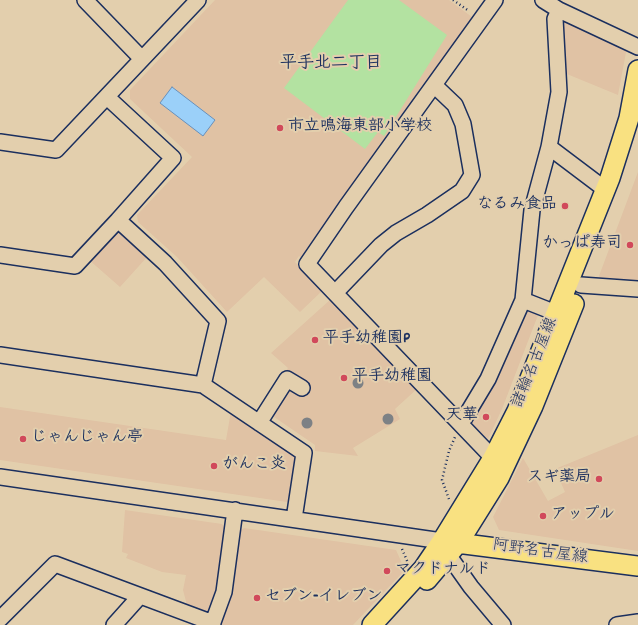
<!DOCTYPE html>
<html>
<head>
<meta charset="utf-8">
<style>
  body { margin:0 }
  canvas { display:block; background:#e3cfad }
</style>
</head>
<body>
<canvas width="638" height="625"></canvas>
<script>
const c = document.querySelector('canvas').getContext('2d');
c.lineJoin = 'round';
function fillPath(path, color) {
  c.fillStyle = color;
  c.fill(path, 'evenodd');
}
function shape(rows) {
  const path = new Path2D();
  for (const r of rows) {
    path.moveTo(r[0], r[1]);
    for (let i = 2; i < r.length; i += 2) path.lineTo(r[i], r[i + 1]);
  }
  return path;
}
function strokePath(path, color, width, dash) {
  c.strokeStyle = color;
  c.lineWidth = width;
  c.lineCap = dash ? 'butt' : 'round';
  c.setLineDash(dash || []);
  c.stroke(path);
}
function drawText(font, color, halo, rows, align = 'center') {
  c.font = font + ' Dekko,"Klee One",sans-serif';
  c.lineWidth = 4;
  c.setLineDash([]);
  c.textBaseline = 'middle';
  c.strokeStyle = halo;
  c.fillStyle = color;
  for (const [text, x, y, turn = 0] of rows) {
    c.save();
    c.translate(x, y);
    c.rotate((+turn || 0) * Math.PI / 180);
    c.textAlign = isNaN(turn) ? turn : align;
    if (halo) c.strokeText(text, 0, 0);
    c.fillText(text, 0, 0);
    c.restore();
  }
}
fillPath(shape([
  [215,0,449,0,472,17,473,26,304,260,299,256,295,262,323,290,300,312,264,277,227,312,177,257,138,222,137,215,192,157,130,99,130,90],
  [564,16,627,47,618,95,562,72,557,19],
  [638,172,638,286,602,283,599,276],
  [114,231,120,231,148,256,120,287,88,259],
  [331,299,418,388,395,409,400,419,353,448,358,456,315,451,315,445,261,408,288,368,271,353],
  [524,305,540,310,502,409,488,439,469,423],
  [0,407,226,440,231,411,298,457,293,496,287,502,0,460],
  [638,435,638,551,499,530,493,517,523,458,548,501,565,492,555,469],
  [125,510,222,524,228,532,218,592,211,612,204,616,188,609,183,590,186,575,162,572,126,558,128,554,122,552],
  [244,528,396,550,405,570,353,625,217,625,236,534]
]), '#e0c2a4');
fillPath(shape([
  [348,0,399,0,447,35,384,136,378,132,365,149,284,88]
]), '#b3e2a1');
const water = shape([
  [172,87,215,120,203,136,160,103,172,87]
]);
fillPath(water, '#9bd0f9');
strokePath(water, '#6890bb', 1);
const minor = shape([
  [85,0,142,59],
  [543,0,559,10,638,47],
  [107,97,173,158,118,220,165,263,218,321,203,385,304,453,294,519],
  [0,142,56,150,198,0],
  [549,147,606,190],
  [0,255,75,266,118,220],
  [581,285,638,289],
  [335,293,381,245,396,233,427,215,462,191,472,175,463,124,455,105,434,85],
  [523,300,556,313],
  [0,355,203,385],
  [259,423,287,379,302,388],
  [461,424,488,379,523,300,532,210,549,147,559,92,555,19,559,10],
  [493,458,307,264,346,207,495,0],
  [0,477,442,541],
  [449,556,471,587,503,625],
  [0,619,55,564,213,623],
  [114,625,140,596],
  [212,625,224,592,235,510],
  [617,625,638,622]
]);
const major = shape([
  [449,542,638,566],
  [427,580,459,542,499,478,533,406,574,304],
  [372,625,423,569,442,541,493,458,517,411,610,178,629,118,638,70]
]);
strokePath(minor, '#1b2f5e', 18);
strokePath(major, '#1b2f5e', 22);
strokePath(shape([
  [453,0,469,11],
  [449,499,442,480,449,451,455,437],
  [402,549,408,563]
]), '#1b2f5e', 2.5, [1, 3]);
strokePath(minor, '#e3cfad', 15);
strokePath(major, '#f9e181', 19);
c.fillStyle = '#7d8185';
for (const [x, y] of [
  [358,383],
  [388,419],
  [307,423]
]) {
  c.beginPath();
  c.arc(x, y, 5.5, 0, 2 * Math.PI);
  c.fill();
}
for (const [x, y, r, color] of [
  [280,128,4,"#d1495b"],
  [565,206,4,"#d1495b"],
  [630,245,4,"#d1495b"],
  [315,340,4,"#d1495b"],
  [344,378,4,"#d1495b"],
  [486,417,4,"#d1495b"],
  [23,439,4,"#d1495b"],
  [214,466,4,"#d1495b"],
  [599,479,4,"#d1495b"],
  [543,516,4,"#d1495b"],
  [387,571,4,"#d1495b"],
  [257,598,4,"#d1495b"]
]) {
  const dot = new Path2D();
  dot.arc(x, y, r, 0, 2 * Math.PI);
  c.fillStyle = color;
  c.fill(dot);
  strokePath(dot, '#e3cfad', 1.5);
}
drawText('bold 16px', '#1b2f5e', '#e3cfad', [
  ["市立鳴海東部小学校",288,128],
  ["なるみ食品",557,206,"right"],
  ["かっぱ寿司",622,245,"right"],
  ["平手幼稚園P",323,340],
  ["平手幼稚園",352,378],
  ["天華",478,417,"right"],
  ["じゃんじゃん亭",31,439],
  ["がんこ炎",222,466],
  ["スギ薬局",591,479,"right"],
  ["アップル",551,516],
  ["マクドナルド",395,571],
  ["セブン-イレブン",265,598]
], 'left');
drawText('16px', '#1b2f5e', '#e3cfad', [
  ["諸輪名古屋線",536,363,-68],
  ["阿野名古屋線",540,553,8]
]);
drawText('bold 17px', '#1b2f5e', '#e3cfad', [
  ["平手北二丁目",331,65]
]);
</script>
</body>
</html>
